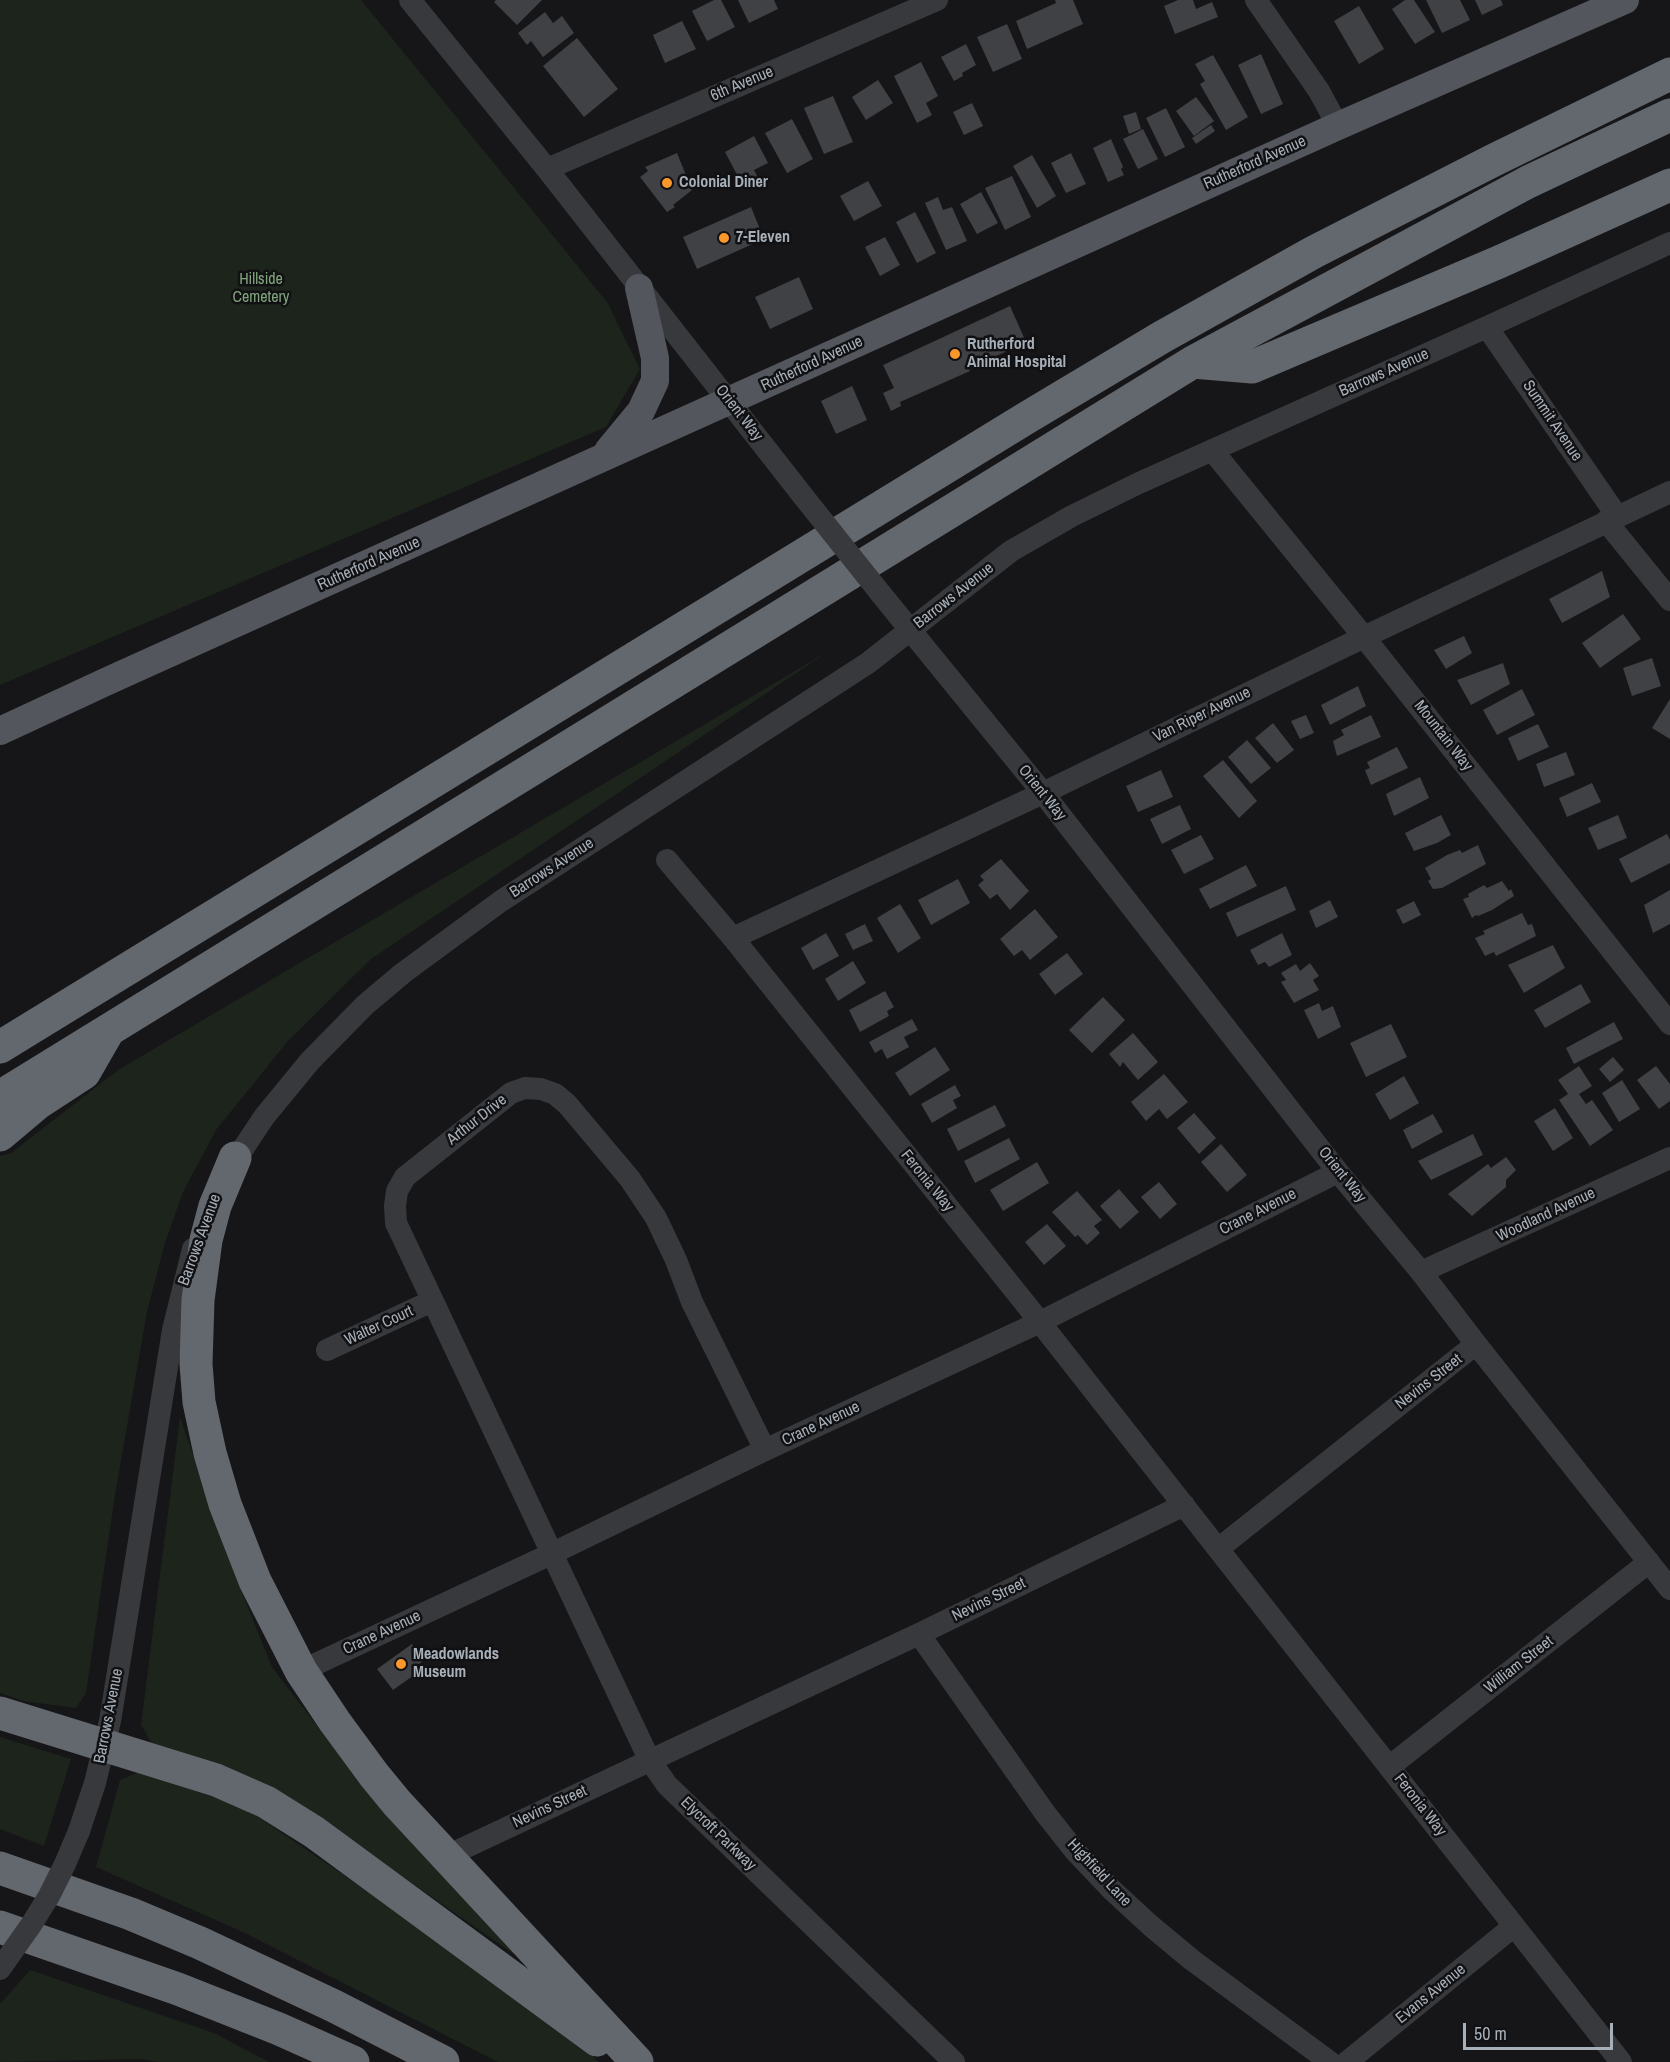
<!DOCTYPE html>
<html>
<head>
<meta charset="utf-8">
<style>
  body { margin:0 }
  #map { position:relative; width:1670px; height:2062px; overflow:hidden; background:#161618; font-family:"Archivo Narrow",sans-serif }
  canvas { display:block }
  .scale { position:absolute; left:1463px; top:2023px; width:150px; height:27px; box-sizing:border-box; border:3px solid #a7afb9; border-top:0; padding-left:8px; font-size:18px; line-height:21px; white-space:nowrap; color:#a7afb9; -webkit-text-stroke:4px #111113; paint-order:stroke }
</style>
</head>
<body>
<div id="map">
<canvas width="1670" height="2062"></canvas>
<div class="scale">50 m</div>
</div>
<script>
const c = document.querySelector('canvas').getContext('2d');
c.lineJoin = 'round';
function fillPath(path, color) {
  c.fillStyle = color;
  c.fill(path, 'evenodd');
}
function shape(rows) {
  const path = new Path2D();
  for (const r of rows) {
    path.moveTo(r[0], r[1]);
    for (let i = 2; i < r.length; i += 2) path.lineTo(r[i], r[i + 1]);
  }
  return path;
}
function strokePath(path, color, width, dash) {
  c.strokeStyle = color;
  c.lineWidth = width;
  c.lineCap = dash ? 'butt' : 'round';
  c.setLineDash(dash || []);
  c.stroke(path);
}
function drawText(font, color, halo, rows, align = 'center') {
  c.font = font + ' "Archivo Narrow",sans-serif';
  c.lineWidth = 5;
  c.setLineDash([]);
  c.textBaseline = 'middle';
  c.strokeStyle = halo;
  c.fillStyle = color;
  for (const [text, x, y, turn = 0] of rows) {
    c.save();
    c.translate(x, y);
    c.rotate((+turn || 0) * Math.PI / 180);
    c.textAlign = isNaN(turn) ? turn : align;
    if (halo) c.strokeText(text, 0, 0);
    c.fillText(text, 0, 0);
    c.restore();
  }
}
fillPath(shape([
  [0,0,361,0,607,302,640,369,606,427,0,685],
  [829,651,371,959,288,1041,216,1130,183,1192,164,1246,147,1312,115,1495,86,1693,76,1708,23,1701,0,1693,0,1156,11,1153,118,1070],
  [180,1417,237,1580,272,1667,353,1773,518,1957,331,1827,151,1742,141,1725],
  [0,1737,71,1759,44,1846,0,1829],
  [146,1769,248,1810,432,1935,589,2051,598,2062,498,2062,245,1933,96,1867,120,1780],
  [30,1970,214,2033,269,2062,159,2062,140,2059,0,2062,0,2004]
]), '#1c241c');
fillPath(shape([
  [496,0,542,0,517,25,494,2],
  [714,0,721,0,735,27,707,41,692,11],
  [738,0,774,0,778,9,749,23],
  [1055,0,1073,0,1083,24,1027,49,1016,21,1056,3],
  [1178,0,1193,0,1196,9,1212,2,1218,17,1175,34,1164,6],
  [1405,0,1414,0,1435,32,1415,44,1392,9],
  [1426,0,1460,0,1470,20,1442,33],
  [1475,0,1501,0,1503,5,1482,15],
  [1359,6,1384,49,1359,64,1334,21],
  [545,12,553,23,562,16,574,33,543,57,531,41,527,45,518,33],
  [682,21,696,49,665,63,653,35],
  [1007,24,1022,59,993,72,977,37],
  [577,38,618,89,584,117,543,66],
  [966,44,976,65,962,73,963,76,954,81,941,57],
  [1261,54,1283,104,1261,114,1238,65],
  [1213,55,1248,117,1226,130,1200,84,1205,81,1195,64],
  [921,62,938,96,926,103,932,115,917,123,894,76],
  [878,80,893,103,866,120,852,97],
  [833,96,853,142,824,154,804,108],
  [1196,97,1214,121,1194,136,1176,111],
  [972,103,983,126,964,135,953,112],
  [1166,108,1185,147,1165,157,1146,118],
  [1136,112,1141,129,1129,134,1123,116],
  [792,119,813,159,787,173,765,133],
  [1211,125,1215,131,1196,144,1192,138],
  [1143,129,1158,159,1138,169,1123,139],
  [754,136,768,163,754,170,758,178,743,186,725,152],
  [1111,139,1123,167,1121,169,1124,175,1108,182,1093,148],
  [677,153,692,190,673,205,675,207,667,212,640,177,648,171,645,167],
  [1071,153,1086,184,1066,193,1051,163],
  [1032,155,1056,196,1037,208,1013,166],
  [1012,176,1031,217,1005,230,985,188],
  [868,181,882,206,854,221,840,196],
  [981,192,998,223,977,234,960,204],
  [938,197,943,210,952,207,967,241,946,250,925,203],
  [751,207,764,239,697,269,683,237],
  [915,212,936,253,917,263,896,222],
  [885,237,900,265,880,276,865,247],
  [799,277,813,309,770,329,755,297],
  [1010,306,1026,342,969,369,970,371,900,402,901,406,891,411,883,393,894,388,883,365],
  [852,386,867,420,836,434,821,401],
  [1602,571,1610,597,1562,623,1549,599],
  [1623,614,1641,639,1600,668,1582,643],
  [1464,636,1472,653,1446,669,1434,650],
  [1652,658,1661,686,1632,696,1623,668],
  [1503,663,1510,684,1471,705,1457,680],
  [1358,686,1366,706,1330,725,1321,705],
  [1522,689,1535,715,1497,735,1483,710],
  [1670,699,1670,739,1652,728],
  [1306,715,1314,733,1300,739,1291,721],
  [1371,715,1381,737,1337,756,1333,741,1344,735,1341,730],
  [1273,723,1294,750,1277,763,1255,738],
  [1538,724,1549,747,1518,761,1508,738],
  [1247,740,1271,768,1251,784,1228,757],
  [1397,747,1408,768,1371,785,1365,770,1370,768,1367,762],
  [1566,752,1575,775,1544,787,1536,764],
  [1223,760,1257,801,1239,818,1203,776],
  [1161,770,1173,797,1138,812,1126,786],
  [1420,777,1429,798,1394,816,1386,794],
  [1592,783,1601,802,1567,817,1559,798],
  [1180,805,1191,829,1162,844,1150,819],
  [1441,815,1451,835,1437,843,1414,851,1405,833],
  [1618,815,1627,838,1598,850,1588,828],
  [1667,834,1670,840,1670,863,1631,883,1619,859],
  [1201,835,1214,859,1184,874,1171,850],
  [1478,845,1486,864,1442,888,1433,889,1428,881,1431,879,1425,868,1447,855,1460,850,1462,853],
  [1001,859,1029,891,1010,910,997,894,990,899,978,885,984,880,980,876],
  [1246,865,1257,886,1210,909,1199,889],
  [958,879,970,903,931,925,918,900],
  [1502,881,1509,891,1511,889,1514,896,1492,910,1478,916,1476,915,1472,918,1463,899,1469,897,1468,894,1484,885,1487,888],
  [1286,886,1296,910,1237,937,1226,913],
  [1670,890,1670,924,1653,933,1644,905],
  [1330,900,1338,917,1316,928,1309,911],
  [1414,901,1421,915,1403,924,1396,910],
  [900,904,921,938,898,953,877,918],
  [1035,909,1058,937,1030,960,1022,950,1014,956,1000,939],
  [1522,913,1528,925,1532,924,1536,936,1496,956,1494,952,1485,956,1475,938,1485,934,1483,931],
  [865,924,873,941,853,950,845,934],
  [826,933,839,956,813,970,801,948],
  [1282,933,1292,955,1269,967,1265,962,1258,965,1250,950],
  [1553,945,1565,968,1524,993,1508,965],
  [1067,953,1083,974,1055,995,1039,974],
  [853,961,866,983,838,1001,825,979],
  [1310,963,1319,976,1313,980,1319,990,1294,1003,1281,982,1286,980,1281,973,1296,964,1300,971],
  [1581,984,1591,1002,1545,1028,1534,1010],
  [885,991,894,1007,887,1011,889,1016,860,1032,849,1010],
  [1103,997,1125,1020,1092,1053,1069,1030],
  [1319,1003,1322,1011,1333,1006,1341,1027,1318,1039,1304,1010],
  [912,1019,918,1030,904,1037,909,1047,887,1059,882,1049,875,1053,869,1042],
  [1614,1022,1623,1039,1574,1064,1566,1048],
  [1391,1024,1407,1057,1366,1077,1350,1043],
  [1133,1033,1158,1062,1138,1080,1123,1062,1120,1067,1109,1054],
  [935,1047,950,1070,910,1096,895,1073],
  [1613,1057,1624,1070,1610,1082,1599,1069],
  [1579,1066,1592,1086,1579,1094,1586,1104,1592,1100,1613,1130,1590,1146,1559,1100,1568,1094,1558,1080],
  [1656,1066,1670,1084,1670,1101,1659,1109,1637,1080],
  [1164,1074,1188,1102,1167,1119,1159,1109,1146,1121,1131,1102],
  [1404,1076,1419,1103,1390,1120,1375,1094],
  [1622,1080,1640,1109,1619,1122,1602,1093],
  [955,1085,961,1096,953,1100,957,1108,932,1123,921,1104],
  [995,1105,1006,1126,958,1151,947,1129],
  [1555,1108,1573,1138,1553,1151,1534,1121],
  [1194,1113,1216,1138,1199,1154,1177,1128],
  [1433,1114,1443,1132,1412,1149,1403,1130],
  [1473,1134,1483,1155,1431,1180,1418,1161],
  [1009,1138,1020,1159,975,1183,964,1161],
  [1221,1144,1247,1175,1227,1192,1201,1162],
  [1506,1157,1516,1170,1506,1180,1506,1187,1472,1216,1448,1194,1488,1164,1491,1168],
  [1037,1162,1049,1183,1003,1211,990,1190],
  [1159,1182,1177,1204,1160,1219,1141,1197],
  [1119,1189,1139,1212,1120,1229,1100,1206],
  [1077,1191,1102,1220,1094,1226,1100,1233,1087,1245,1078,1235,1075,1237,1052,1212],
  [1047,1224,1066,1246,1044,1265,1025,1242],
  [412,1644,424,1660,413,1669,417,1673,393,1690,377,1669]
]), '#404145');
strokePath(shape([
  [410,0,547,169,803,496],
  [1256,0,1319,91,1338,126],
  [547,169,937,0],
  [1487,327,1617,516],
  [1212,450,1364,637,1670,1024],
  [1606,521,1670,600],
  [881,594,1043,793,1338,1172,1421,1272,1476,1344,1670,1589],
  [667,860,733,938,1028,1307,1621,2062],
  [733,938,1043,793,1364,637,1670,492],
  [229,1170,264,1117,310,1061,365,1005,403,973,501,901,868,663,1011,551,1072,516,1139,483,1487,327,1670,243],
  [1421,1272,1670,1158],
  [327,1350,432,1301],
  [765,1450,692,1302,676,1260,656,1218,630,1179,567,1104,555,1094,541,1089,525,1088,511,1093,405,1177,397,1191,395,1206,396,1223,649,1759,667,1785,954,2062],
  [1218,1549,1476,1344],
  [919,1634,1045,1813,1075,1851,1112,1890,1151,1926,1192,1960,1330,2062],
  [301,1671,551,1554,765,1450,1040,1322,1338,1172],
  [1389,1767,1649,1562],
  [79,1831,95,1783,110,1721,173,1330,193,1249],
  [447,1856,919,1634,1184,1505],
  [1347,2062,1514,1926]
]), '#37393d', 22);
strokePath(shape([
  [608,451,641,411,655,381,655,358,639,288],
  [0,731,112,679,1338,126,1625,0]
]), '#53565d', 28);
strokePath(shape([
  [1193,362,1252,367,1499,262,1670,185],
  [0,1047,1028,417,1162,337,1314,252,1494,160,1670,74],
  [0,1097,1193,362,1528,182,1670,115],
  [0,1135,38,1103,84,1073,107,1033],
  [235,1158,215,1206,206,1240,198,1300,196,1364,199,1402,210,1453,225,1504,255,1581,301,1671,335,1722,374,1775,397,1803,637,2062],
  [0,1713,216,1780,266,1802,314,1832,597,2040],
  [0,1868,131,1914,200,1943,334,2006,443,2062],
  [0,1927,178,1989,279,2029,353,2062]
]), '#63686f', 33);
strokePath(shape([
  [803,496,881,594],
  [0,1969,31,1925,49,1896,65,1864,79,1831]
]), '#37393d', 22);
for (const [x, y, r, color] of [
  [667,183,6,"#fb982b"],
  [724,238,6,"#fb982b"],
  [955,354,6,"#fb982b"],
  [401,1664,6,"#fb982b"]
]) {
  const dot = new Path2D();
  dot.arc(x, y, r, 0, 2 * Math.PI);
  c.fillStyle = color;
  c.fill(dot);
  strokePath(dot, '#111113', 2);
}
drawText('16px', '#a7afb9', '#111113', [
  ["6th Avenue",742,84,-23],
  ["Rutherford Avenue",1255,163,-24],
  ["Rutherford Avenue",812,364,-25],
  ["Barrows Avenue",1384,373,-24],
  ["Orient Way",739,413,52],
  ["Summit Avenue",1552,421,56],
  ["Rutherford Avenue",369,564,-24],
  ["Barrows Avenue",954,596,-38],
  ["Van Riper Avenue",1202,715,-26],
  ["Mountain Way",1443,736,52],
  ["Orient Way",1042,793,51],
  ["Barrows Avenue",552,868,-33],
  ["Arthur Drive",477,1120,-38],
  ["Orient Way",1342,1175,51],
  ["Feronia Way",927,1181,51],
  ["Crane Avenue",1258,1212,-27],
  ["Woodland Avenue",1546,1215,-25],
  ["Barrows Avenue",200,1240,-70],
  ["Walter Court",379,1326,-25],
  ["Nevins Street",1429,1382,-38],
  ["Crane Avenue",821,1424,-25],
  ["Nevins Street",989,1600,-26],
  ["Crane Avenue",382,1633,-25],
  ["William Street",1519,1665,-38],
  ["Barrows Avenue",109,1716,-79],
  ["Feronia Way",1420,1805,52],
  ["Nevins Street",550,1807,-25],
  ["Elycroft Parkway",718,1834,44],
  ["Highfield Lane",1099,1873,47],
  ["Evans Avenue",1431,1994,-39]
]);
drawText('bold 16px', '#a7afb9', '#111113', [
  ["Colonial Diner",679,183],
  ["7-Eleven",736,238],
  ["Rutherford",967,345],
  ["Animal Hospital",967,363],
  ["Meadowlands",413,1655],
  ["Museum",413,1673]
], 'left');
drawText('16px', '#80a57d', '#111113', [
  ["Hillside",261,280],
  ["Cemetery",261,298]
]);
</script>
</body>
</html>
